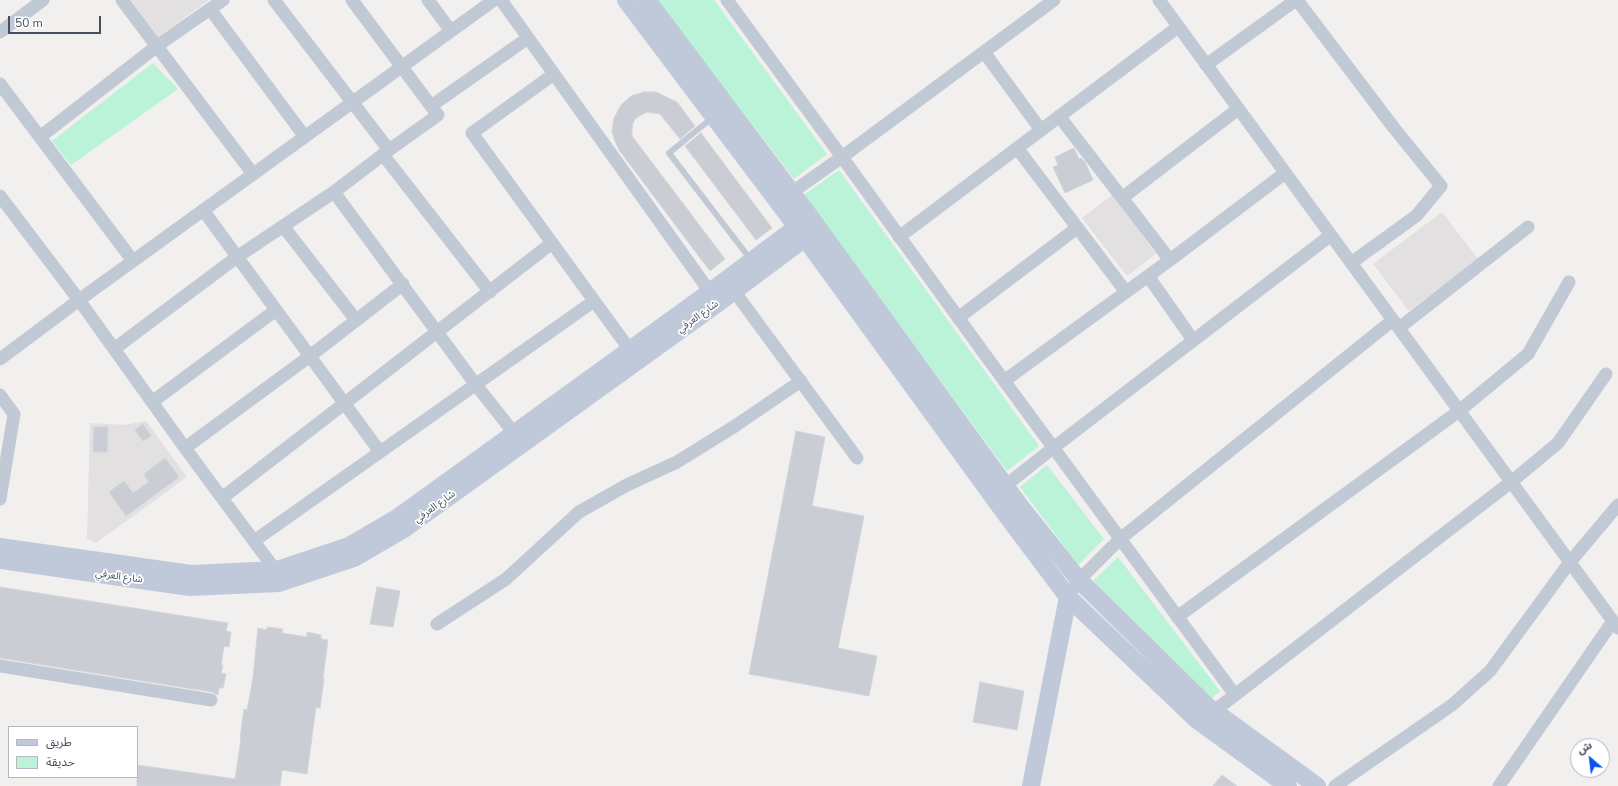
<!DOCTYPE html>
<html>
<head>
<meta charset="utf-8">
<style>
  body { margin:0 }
  #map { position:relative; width:1618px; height:786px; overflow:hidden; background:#f2efef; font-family:"Nunito Sans","Noto Sans Arabic",sans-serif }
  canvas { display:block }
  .legend { position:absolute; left:8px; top:726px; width:130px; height:52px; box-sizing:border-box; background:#fff; border:1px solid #b5b9bf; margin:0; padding:5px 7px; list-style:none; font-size:12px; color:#464f5e }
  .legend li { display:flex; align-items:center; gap:8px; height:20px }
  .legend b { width:20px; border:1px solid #b5b9bf }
  .north { position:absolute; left:1570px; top:738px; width:40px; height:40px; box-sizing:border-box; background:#fff; border:1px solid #b5b9bf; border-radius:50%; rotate:332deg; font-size:11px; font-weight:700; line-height:16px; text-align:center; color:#464f5e }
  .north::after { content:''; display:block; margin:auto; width:14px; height:18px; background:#0b52f0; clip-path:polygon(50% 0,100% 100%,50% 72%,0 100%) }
  .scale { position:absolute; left:8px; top:16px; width:93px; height:18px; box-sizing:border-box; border:2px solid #464f5e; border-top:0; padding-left:5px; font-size:12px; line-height:14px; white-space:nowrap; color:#464f5e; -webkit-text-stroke:3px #fff; paint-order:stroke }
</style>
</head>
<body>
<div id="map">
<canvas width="1618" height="786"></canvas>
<ul class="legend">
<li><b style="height:5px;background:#c0c9d9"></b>طريق</li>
<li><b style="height:11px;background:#baf3d7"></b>حديقة</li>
</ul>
<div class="north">ش</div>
<div class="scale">50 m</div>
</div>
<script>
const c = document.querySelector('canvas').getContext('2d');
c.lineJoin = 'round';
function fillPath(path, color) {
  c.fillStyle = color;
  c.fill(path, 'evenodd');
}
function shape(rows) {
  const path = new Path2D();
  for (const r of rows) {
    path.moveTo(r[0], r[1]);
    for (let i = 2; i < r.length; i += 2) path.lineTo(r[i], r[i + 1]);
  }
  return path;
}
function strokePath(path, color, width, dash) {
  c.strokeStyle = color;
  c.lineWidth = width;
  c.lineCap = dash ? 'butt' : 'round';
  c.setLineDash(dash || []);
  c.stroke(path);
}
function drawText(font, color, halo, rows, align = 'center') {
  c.font = font + ' "Nunito Sans","Noto Sans Arabic",sans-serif';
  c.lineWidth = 3.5;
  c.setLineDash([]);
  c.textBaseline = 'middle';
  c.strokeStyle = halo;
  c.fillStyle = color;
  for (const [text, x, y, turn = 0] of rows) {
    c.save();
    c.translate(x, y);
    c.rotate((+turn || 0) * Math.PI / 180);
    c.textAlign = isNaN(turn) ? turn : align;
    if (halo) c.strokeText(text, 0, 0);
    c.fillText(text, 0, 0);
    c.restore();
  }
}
fillPath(shape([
  [131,0,209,0,158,37],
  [1112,195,1156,254,1127,276,1082,218],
  [1442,212,1478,259,1409,311,1373,264],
  [146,421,187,477,96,543,87,539,90,423,124,425]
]), '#e3e0e1');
fillPath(shape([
  [657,0,714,0,827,154,794,179],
  [153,63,178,89,71,165,52,141],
  [839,170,1039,446,1007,471,804,195],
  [1047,465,1104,539,1078,565,1020,487],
  [1118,557,1220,691,1211,699,1093,581]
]), '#baf3d7');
const building = shape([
  [644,92,656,92,677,102,695,126,680,139,660,114,647,112,636,118,633,123,632,129,632,136,725,259,710,271,619,150,615,141,612,131,614,118,621,105,631,96,644,92],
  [701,133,772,228,756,240,685,146,701,133],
  [1074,148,1079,159,1081,158,1085,162,1093,180,1065,193,1053,167,1058,165,1055,157,1074,148],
  [143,424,151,436,143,441,135,430,143,424],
  [94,427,108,427,107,452,93,452,94,427],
  [796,431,825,437,812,506,864,516,838,648,877,656,869,696,749,674,796,431],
  [165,458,179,477,126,516,109,492,124,481,133,493,149,482,144,474,165,458],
  [0,587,228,623,226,631,231,632,229,647,224,646,221,665,223,665,221,673,226,674,223,688,219,688,218,695,212,692,0,658,0,587],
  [377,587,400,591,393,627,370,624,377,587],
  [267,627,283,629,282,633,307,637,307,632,321,635,321,639,328,640,323,678,324,679,320,708,316,707,307,774,282,770,280,786,137,786,137,765,235,779,241,739,240,738,244,709,247,710,253,678,258,628,267,630,267,627],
  [980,682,1024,691,1017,730,973,722,980,682],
  [1222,775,1237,786,1213,786,1222,775]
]);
fillPath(building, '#cbcdd5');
strokePath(building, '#d2d4db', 1);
strokePath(shape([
  [712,118,669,153,751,260]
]), '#c1c9d5', 6);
strokePath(shape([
  [122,0,253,174],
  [274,0,389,150,438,115,431,106],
  [352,0,431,106,528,38],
  [428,0,451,31],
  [501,0,715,299],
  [727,0,842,157,791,193],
  [1054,0,842,157,986,356,1235,695,1214,711],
  [1159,0,1618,628],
  [1297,0,1394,128,1441,186,1416,216,1351,263],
  [210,9,305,137],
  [0,32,43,0],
  [984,52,1041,130],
  [1206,65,1296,0],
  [554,74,472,133,630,350],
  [0,84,133,261],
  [1059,116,1170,260,1285,173],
  [40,137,157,46,223,0],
  [1017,148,1126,292],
  [384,156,490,292],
  [334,192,476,385,514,433],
  [0,196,79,300,0,359],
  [1122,198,1238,109],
  [203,210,380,452],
  [283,226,356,320],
  [899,237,1178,27],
  [1148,276,1193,340],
  [734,291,857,458],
  [958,318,1077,228],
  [1399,328,1528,227],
  [114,349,237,257,334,192,389,150],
  [1004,381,1170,260],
  [0,395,14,414,0,499],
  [152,402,276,310],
  [185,448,310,356,403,284],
  [1005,486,1053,448,1331,235],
  [222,498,552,243],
  [254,541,594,301],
  [279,575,185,448,79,300,494,0],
  [1068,597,1079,580,1120,539,1393,320],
  [1177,617,1459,411,1528,354,1569,282],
  [437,624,506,579,579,512,627,485,677,462,735,426,801,381],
  [0,666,211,700],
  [1235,695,1511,482,1558,443,1606,374],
  [1335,786,1452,705,1490,671,1570,562,1618,505],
  [1499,786,1613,621]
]), '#c1c9d5', 13);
strokePath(shape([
  [626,0,797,227,1007,516,1068,597,1197,720,1288,786],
  [647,0,810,217,1020,506,1079,580,1207,706,1317,786],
  [0,547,191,574,277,570,349,546,397,518,710,292,797,227],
  [0,560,190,587,279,583,354,558,404,529,718,303,805,238],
  [1031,786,1068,597]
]), '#c0c9d9', 18);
drawText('10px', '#464f5e', '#fff', [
  ["شارع العرفي",698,317,-36],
  ["شارع العرفي",435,507,-36],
  ["شارع العرفي",119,577,8]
]);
</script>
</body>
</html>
